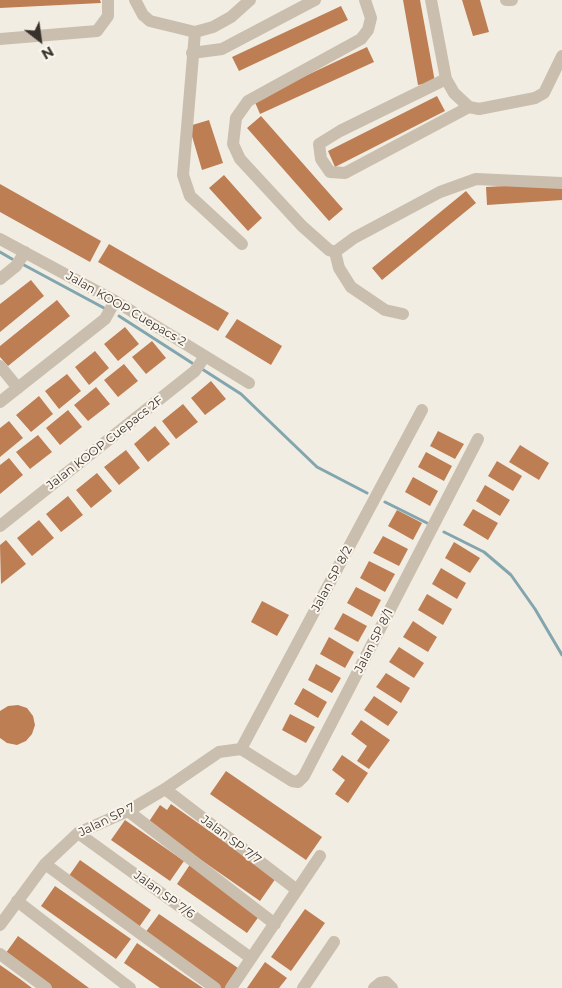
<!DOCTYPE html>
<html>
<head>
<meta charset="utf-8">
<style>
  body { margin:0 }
  #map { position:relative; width:562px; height:988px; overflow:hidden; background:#f2ede2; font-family:Montserrat,sans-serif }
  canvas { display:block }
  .north { position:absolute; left:15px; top:15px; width:50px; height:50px; -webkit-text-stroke:4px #faf6ee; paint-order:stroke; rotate:150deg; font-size:14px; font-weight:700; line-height:20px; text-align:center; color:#39322c }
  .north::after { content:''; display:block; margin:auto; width:18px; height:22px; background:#39322c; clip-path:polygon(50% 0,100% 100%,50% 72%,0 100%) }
</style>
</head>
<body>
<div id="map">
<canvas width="562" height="988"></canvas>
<div class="north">N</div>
</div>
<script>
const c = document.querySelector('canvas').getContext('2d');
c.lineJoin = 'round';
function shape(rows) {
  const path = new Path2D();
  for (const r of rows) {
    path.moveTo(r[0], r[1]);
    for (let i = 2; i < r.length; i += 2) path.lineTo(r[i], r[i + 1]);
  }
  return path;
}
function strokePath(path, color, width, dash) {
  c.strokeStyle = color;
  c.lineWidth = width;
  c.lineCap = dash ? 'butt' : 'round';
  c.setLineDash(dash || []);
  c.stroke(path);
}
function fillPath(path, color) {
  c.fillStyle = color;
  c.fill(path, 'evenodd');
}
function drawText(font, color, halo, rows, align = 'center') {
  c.font = font + ' Montserrat,sans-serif';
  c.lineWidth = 4;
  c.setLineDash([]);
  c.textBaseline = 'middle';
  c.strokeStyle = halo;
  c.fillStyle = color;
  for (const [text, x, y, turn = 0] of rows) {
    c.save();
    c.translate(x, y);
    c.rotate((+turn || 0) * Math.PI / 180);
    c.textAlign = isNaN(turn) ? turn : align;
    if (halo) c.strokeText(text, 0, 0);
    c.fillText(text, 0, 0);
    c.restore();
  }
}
strokePath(shape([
  [0,252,12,259],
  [24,265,104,308],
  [119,316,192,363],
  [202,369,241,394,317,467,367,493],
  [385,502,427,523],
  [444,532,484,552,511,575,535,609,562,655]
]), '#82a5ae', 3);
fillPath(shape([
  [0,0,100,0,101,3,0,8],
  [403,0,420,0,435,82,418,85],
  [462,0,480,0,489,32,473,36],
  [341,6,348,20,239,71,232,57],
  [367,47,374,62,260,114,254,100],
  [437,96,445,111,335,167,328,151],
  [261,116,343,209,329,221,247,128],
  [209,120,223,163,202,170,189,126],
  [224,175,262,218,248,231,209,188],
  [562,183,562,200,487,205,486,187],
  [0,184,101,241,90,262,0,212],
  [466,191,476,203,382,280,372,268],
  [109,244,229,313,218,331,98,262],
  [31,280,44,296,0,332,0,304],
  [57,300,70,316,8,366,0,357,0,346],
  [237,319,282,346,271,365,225,337],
  [125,327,139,344,118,361,104,344],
  [152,341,166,358,146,374,132,357],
  [95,351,109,368,89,385,75,367],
  [124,364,138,381,118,397,104,380],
  [67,374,81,391,59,409,45,391],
  [211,381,226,399,205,415,191,398],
  [96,387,110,404,88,421,74,405],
  [39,396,53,414,31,432,16,415],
  [183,404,198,422,176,439,162,421],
  [68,410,82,427,60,445,46,428],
  [9,421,23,438,0,457,0,428],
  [155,426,170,444,148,462,134,444],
  [438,431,464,444,455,459,430,446],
  [38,435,52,452,30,469,16,452],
  [520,445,549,463,539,480,509,462],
  [126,450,140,468,119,485,104,467],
  [426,452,452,466,444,481,418,467],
  [9,458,23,475,0,494,0,465],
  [497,461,522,476,513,491,488,476],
  [97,473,112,491,91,508,76,490],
  [413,477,438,491,430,506,405,492],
  [485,485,510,500,500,516,476,501],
  [68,496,83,515,61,532,46,514],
  [473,509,498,523,488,540,463,525],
  [397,510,422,523,413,540,388,526],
  [39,520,54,538,32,556,17,538],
  [383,536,408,549,399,566,373,553],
  [6,540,26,564,1,584,0,545],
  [454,542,480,558,470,573,445,558],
  [369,561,395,574,385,592,360,578],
  [441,568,466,583,457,599,432,584],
  [356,587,381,600,372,617,347,603],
  [427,594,452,609,443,625,418,610],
  [262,601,289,615,277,636,251,622],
  [343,613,367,626,358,642,334,629],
  [413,621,437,637,428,652,403,637],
  [329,637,354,652,345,668,320,654],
  [399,647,424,663,414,678,389,662],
  [316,664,341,678,332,693,308,680],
  [386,673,410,688,401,703,376,687],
  [303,688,327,702,318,718,294,704],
  [374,696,398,712,388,726,364,710],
  [18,705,27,708,33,716,35,725,32,734,26,741,17,745,7,743,0,738,0,711,8,706],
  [290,714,315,727,306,743,282,730],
  [361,720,390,740,369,769,357,761,367,746,351,734],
  [342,755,368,773,348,803,335,794,345,780,332,770],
  [226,771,322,837,306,860,210,794],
  [171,804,276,878,260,901,148,823,160,805,167,810],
  [125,820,184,861,170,881,111,840],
  [80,860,151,910,135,933,64,883],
  [191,863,262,912,247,933,177,884],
  [55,886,131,939,116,959,41,906],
  [305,909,325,923,291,971,271,957],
  [159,914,238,968,225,988,217,988,142,937],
  [18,936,89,988,46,988,3,957],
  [137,943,185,976,203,988,160,988,140,974,124,963],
  [265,962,287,978,279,988,247,988],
  [0,965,20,979,32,988,0,988]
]), '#be7e54');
strokePath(shape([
  [135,0,143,15,150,21,195,32,213,27,231,17,250,0],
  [365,0,371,18,368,30,361,39,248,101,236,118,233,144,240,159,302,226,329,250,335,252,354,238,440,192,476,179,562,183],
  [431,0,446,79,454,93,469,107,479,109,535,98,544,93,562,56],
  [506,0,512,0],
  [195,32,183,175,190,196,242,244],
  [0,39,97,31,108,16,108,0],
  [192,53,222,49,315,0],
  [446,79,340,131,319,144,321,159,330,172,345,173,469,107],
  [0,239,115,301,249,383],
  [335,252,339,268,351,287,385,310,403,314],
  [0,279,16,266,25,252],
  [0,366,18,388],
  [0,402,105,319,115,301],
  [0,526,195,371,205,356],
  [241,749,292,781,298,782,304,776,478,439],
  [241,749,422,410],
  [165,789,297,890],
  [128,811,275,924],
  [78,833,251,958],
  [45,864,215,988],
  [17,901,130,988],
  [0,925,45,864,78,833,128,811,165,789,219,752,241,749],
  [0,954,46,988],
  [231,988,320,856],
  [303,988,334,942],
  [374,988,380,983,386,982,392,988]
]), '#cabfae', 12);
drawText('12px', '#39322c', '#faf6ee', [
  ["Jalan KOOP Cuepacs 2",126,309,30],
  ["Jalan KOOP Cuepacs 2F",105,443,-38],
  ["Jalan SP 8/2",332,579,-62],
  ["Jalan SP 8/1",374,641,-63],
  ["Jalan SP 7",107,820,-26],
  ["Jalan SP 7/7",231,840,37],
  ["Jalan SP 7/6",164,895,36]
]);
</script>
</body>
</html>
